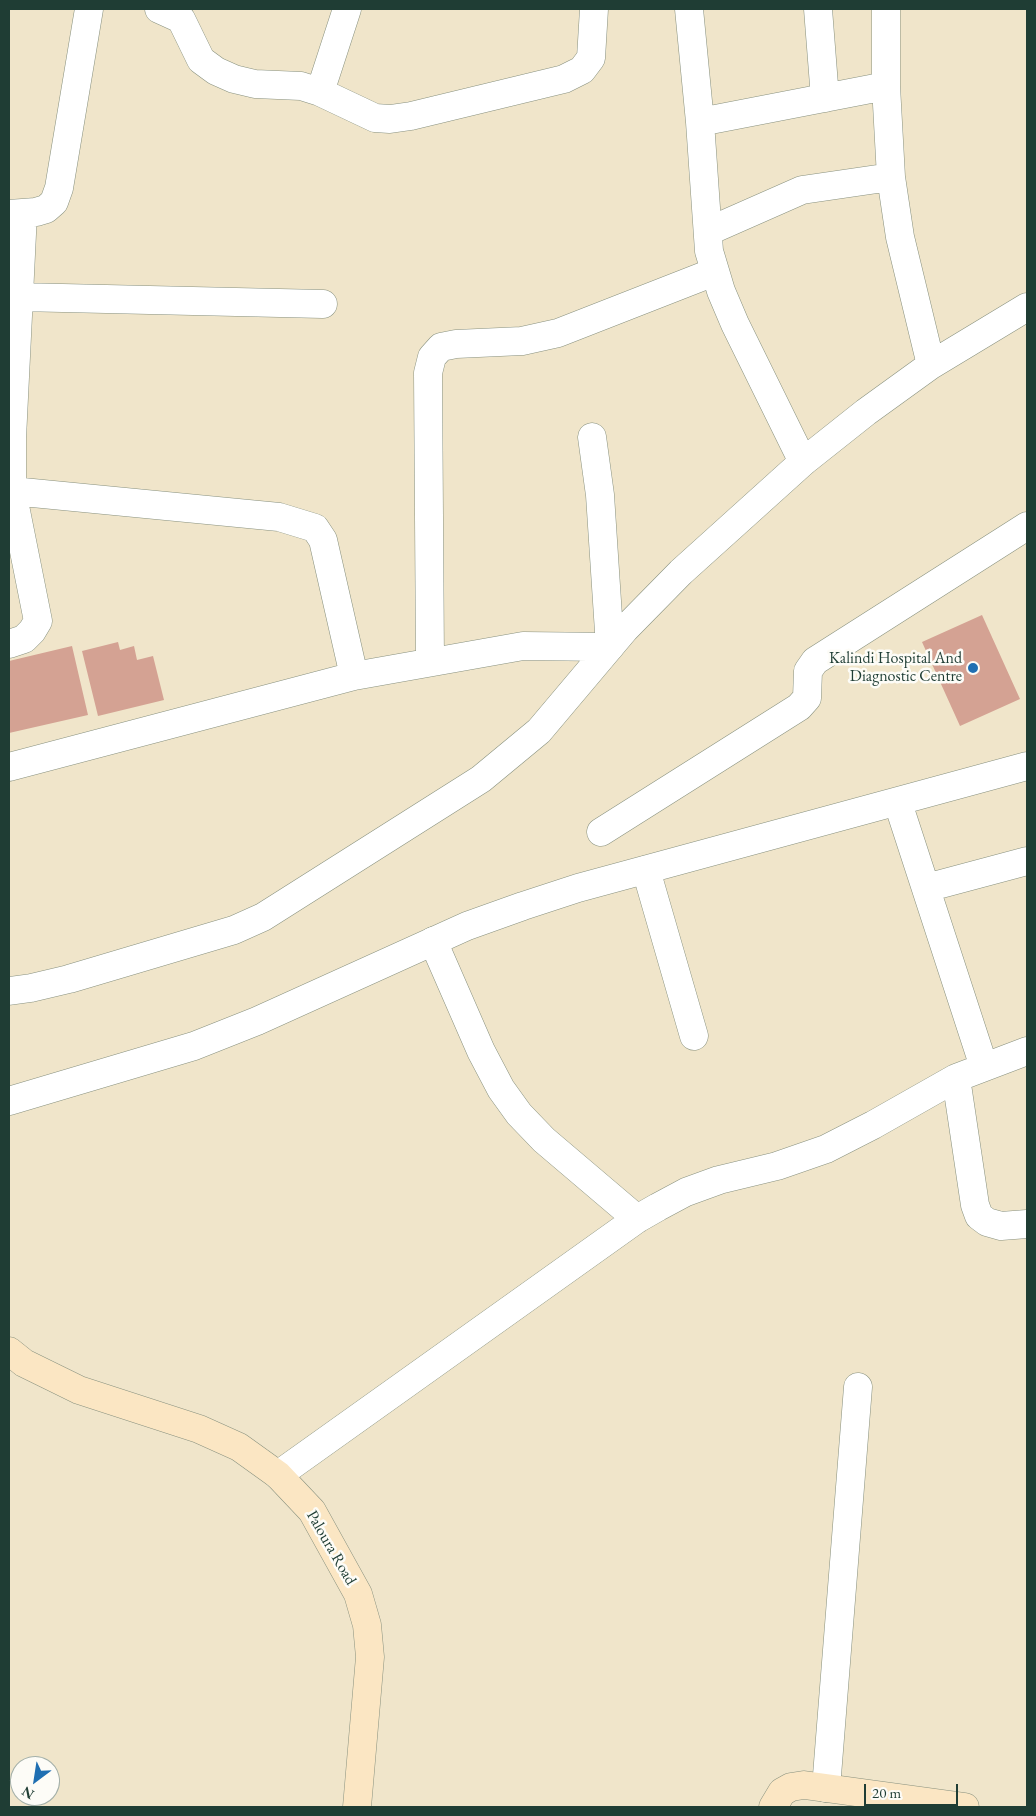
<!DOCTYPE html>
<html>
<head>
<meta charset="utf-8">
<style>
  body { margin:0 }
  #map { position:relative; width:1036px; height:1816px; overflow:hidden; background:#f0e5ca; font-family:"EB Garamond",serif }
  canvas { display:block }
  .frame { position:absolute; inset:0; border:10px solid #1f3d34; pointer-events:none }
  .north { position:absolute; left:10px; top:1756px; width:50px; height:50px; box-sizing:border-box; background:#fdfcf7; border:1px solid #a4b0a9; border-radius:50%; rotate:211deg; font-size:14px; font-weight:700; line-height:20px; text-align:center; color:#1f3d34 }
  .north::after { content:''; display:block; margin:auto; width:18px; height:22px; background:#1f6fb2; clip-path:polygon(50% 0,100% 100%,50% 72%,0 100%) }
  .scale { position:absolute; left:864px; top:1784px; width:94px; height:22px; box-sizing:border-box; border:2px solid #1f3d34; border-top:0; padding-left:6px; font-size:15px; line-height:18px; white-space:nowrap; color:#1f3d34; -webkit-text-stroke:4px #fdfcf7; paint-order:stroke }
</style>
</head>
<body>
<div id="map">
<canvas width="1036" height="1816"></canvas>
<div class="frame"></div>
<div class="north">N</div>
<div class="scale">20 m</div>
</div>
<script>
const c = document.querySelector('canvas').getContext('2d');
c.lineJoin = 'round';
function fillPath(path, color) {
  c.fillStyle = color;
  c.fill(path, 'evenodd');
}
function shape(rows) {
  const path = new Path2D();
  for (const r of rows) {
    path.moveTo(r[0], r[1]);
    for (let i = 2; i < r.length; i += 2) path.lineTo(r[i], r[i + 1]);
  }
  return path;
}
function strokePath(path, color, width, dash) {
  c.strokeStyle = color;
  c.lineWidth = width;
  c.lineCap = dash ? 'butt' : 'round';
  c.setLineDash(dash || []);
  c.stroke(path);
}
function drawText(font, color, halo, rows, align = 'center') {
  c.font = font + ' "EB Garamond",serif';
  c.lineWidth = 5;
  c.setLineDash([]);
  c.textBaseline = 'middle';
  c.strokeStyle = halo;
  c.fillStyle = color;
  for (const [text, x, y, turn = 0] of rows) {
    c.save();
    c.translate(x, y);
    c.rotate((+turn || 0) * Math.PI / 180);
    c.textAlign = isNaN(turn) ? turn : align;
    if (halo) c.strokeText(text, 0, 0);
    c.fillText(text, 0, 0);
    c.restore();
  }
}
fillPath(shape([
  [982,615,1020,699,960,726,922,642],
  [118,642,120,650,134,646,137,660,153,656,164,700,98,716,82,651],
  [72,646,88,715,9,733,9,661]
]), '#d4a293');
const minor = shape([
  [159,9,181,19,201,60,216,71,234,79,255,84,301,86,320,92,375,118,390,119,411,116,564,79,582,70,591,58,594,9],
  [689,9,700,122,709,251,721,291,735,324,803,462],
  [818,9,825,98],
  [886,9,886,86,891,177,900,237,931,365],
  [320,92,347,9],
  [700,122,886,86],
  [9,214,36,212,46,209,54,202,59,188,89,9],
  [709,231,802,190,891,177],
  [19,297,323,304],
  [12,491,279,517,315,528,323,540,354,676],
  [9,644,24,639,32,631,38,621,12,491,12,438,23,213],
  [430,662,428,373,432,357,441,347,456,344,522,341,558,333,714,272],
  [9,767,354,676,523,646,610,647,600,495,592,437],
  [898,803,984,1067],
  [601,832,799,707,807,698,808,671,815,661,1027,526],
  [646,870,694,1036],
  [926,888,1027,861],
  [433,941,481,1051,501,1089,519,1114,544,1140,637,1219],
  [9,991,31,988,69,979,234,930,263,917,481,779,539,731,625,629,681,572,803,462,866,412,931,365,1027,307],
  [956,1078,975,1205,979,1216,987,1222,1001,1226,1027,1224],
  [278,1475,637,1219,658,1207,686,1192,719,1180,777,1166,826,1149,873,1125,956,1078,1027,1051],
  [826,1788,858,1387]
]);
const tertiary = shape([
  [9,1101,194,1046,257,1021,467,926,523,906,578,888,1027,766]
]);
const secondary = shape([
  [9,1351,24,1363,79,1390,199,1429,239,1447,278,1475,312,1511,358,1594,367,1625,370,1657,357,1807],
  [773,1807,782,1792,791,1787,804,1785,965,1807]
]);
strokePath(minor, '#88917f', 29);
strokePath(tertiary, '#88917f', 29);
strokePath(secondary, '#88917f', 29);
strokePath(minor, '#fff', 28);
strokePath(tertiary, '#fff', 28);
strokePath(secondary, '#fbe6c3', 28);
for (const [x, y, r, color] of [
  [973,668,6,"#1f6fb2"]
]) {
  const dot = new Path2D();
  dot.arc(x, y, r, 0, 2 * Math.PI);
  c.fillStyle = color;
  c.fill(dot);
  strokePath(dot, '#fdfcf7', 2);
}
drawText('16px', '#1f3d34', '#fdfcf7', [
  ["Kalindi Hospital And",962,659],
  ["Diagnostic Centre",962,677]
], 'right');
drawText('16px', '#1f3d34', '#fdfcf7', [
  ["Paloura Road",331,1548,60]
]);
</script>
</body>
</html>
